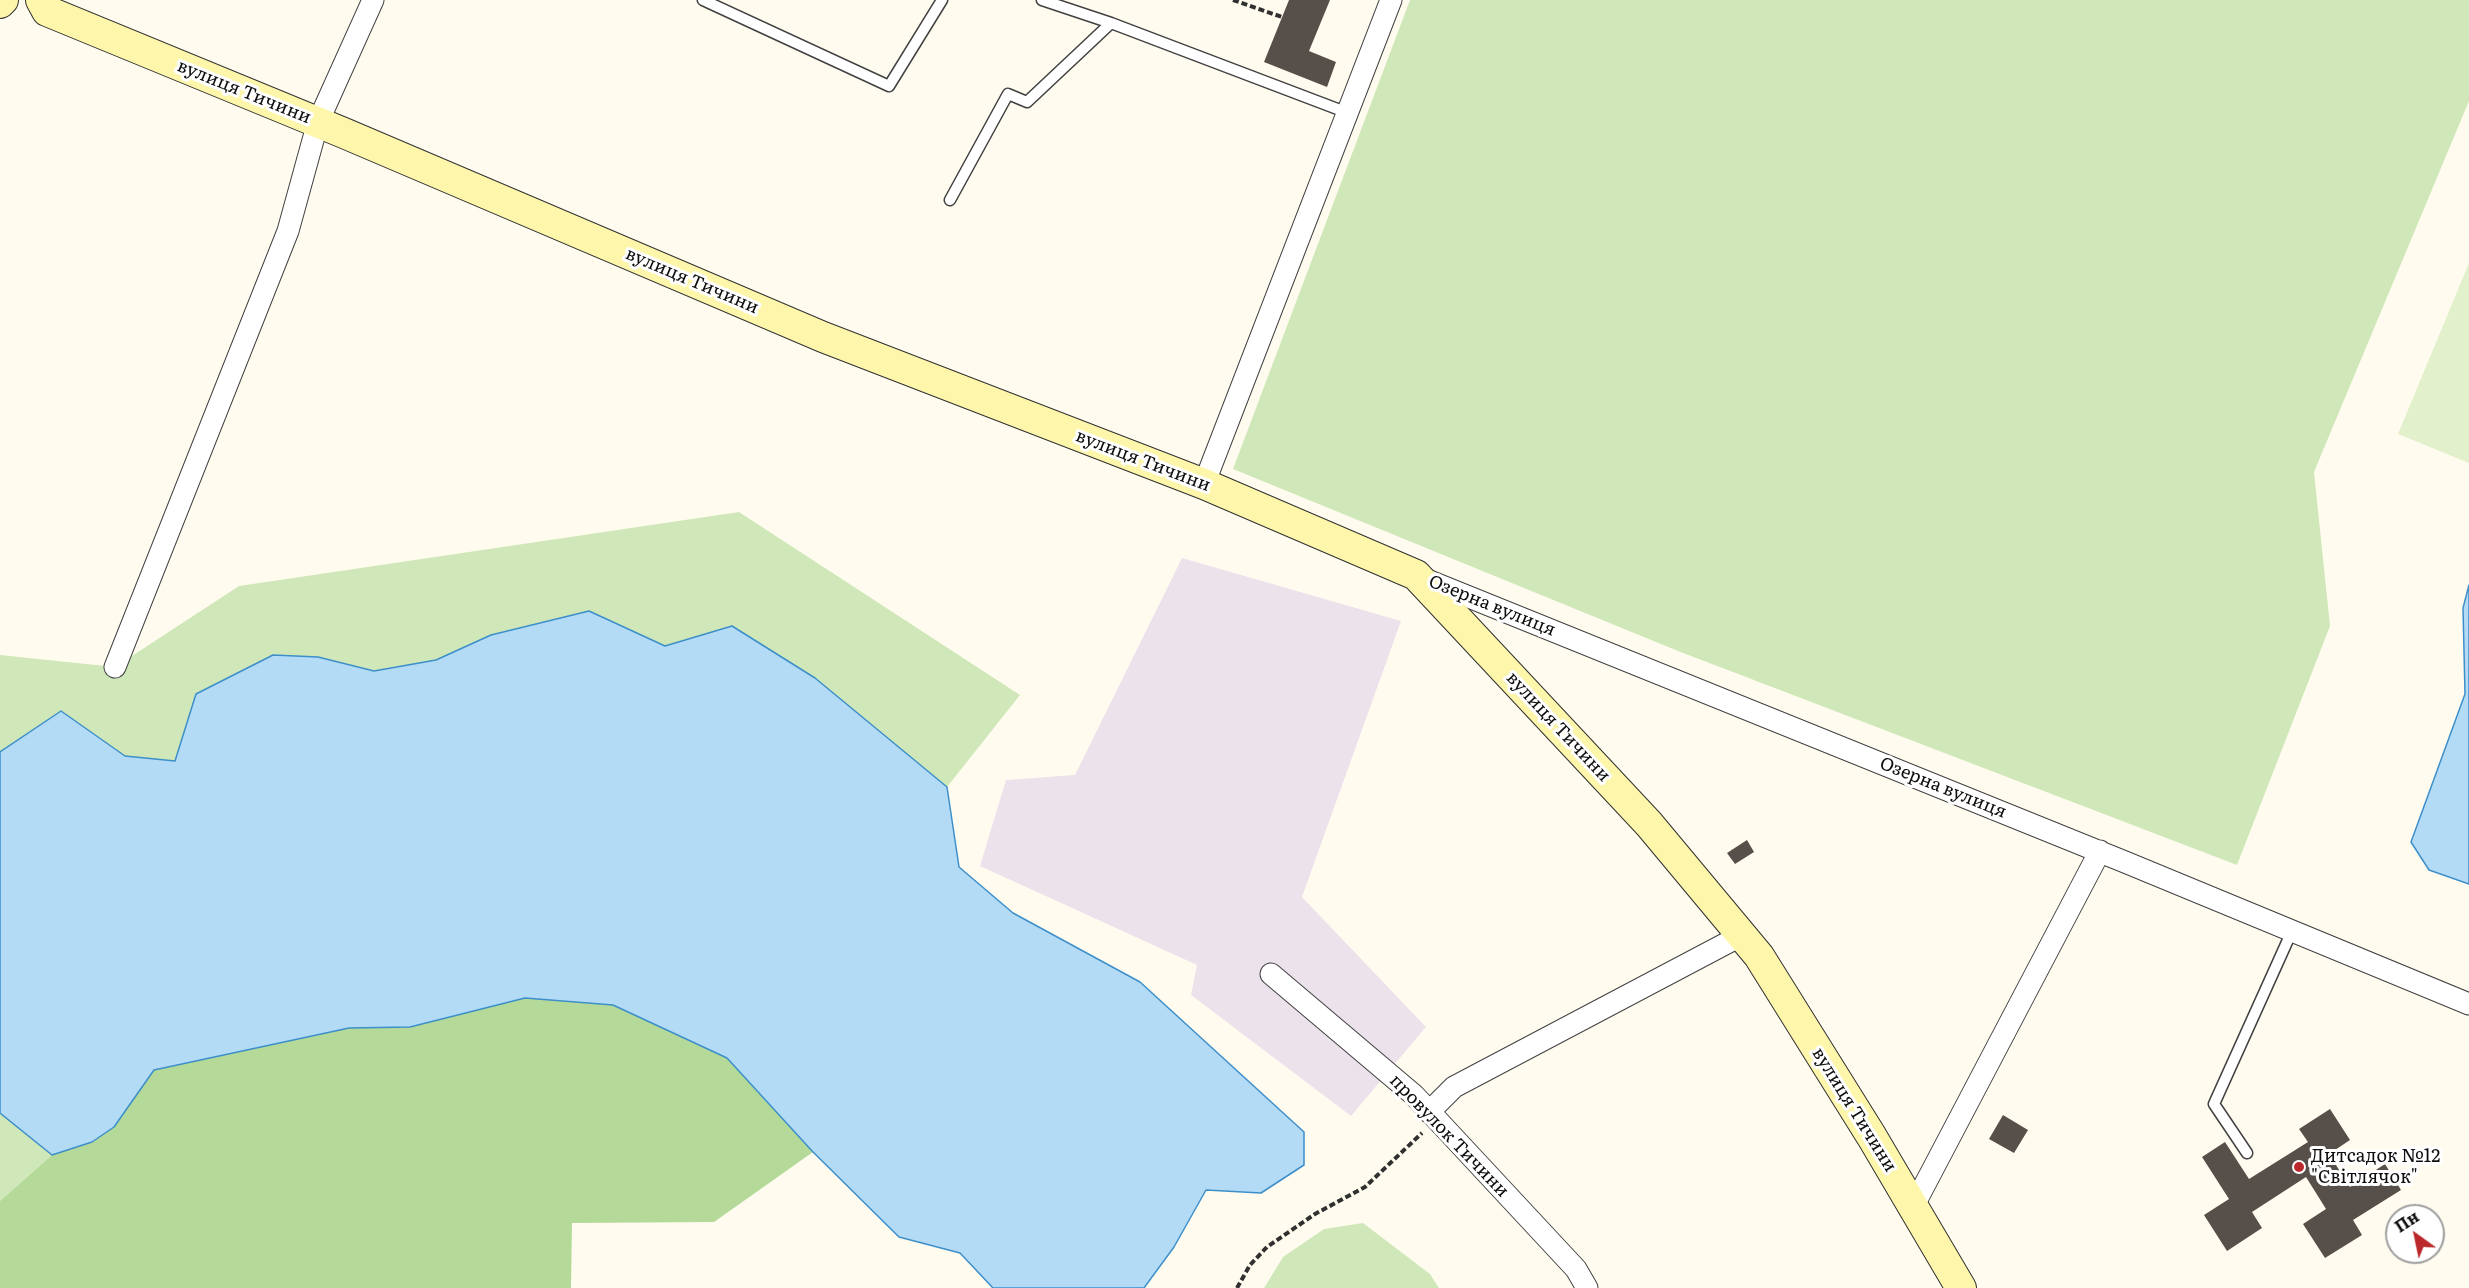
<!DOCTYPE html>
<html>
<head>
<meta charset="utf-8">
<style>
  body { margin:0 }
  #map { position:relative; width:2469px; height:1288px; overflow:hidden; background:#fffcef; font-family:Literata,serif }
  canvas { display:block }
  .north { position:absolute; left:2385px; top:1204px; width:60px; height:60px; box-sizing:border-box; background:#fff; border:2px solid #9f9f9f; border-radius:50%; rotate:327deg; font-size:16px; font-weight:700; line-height:24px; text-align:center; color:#0e0e0e }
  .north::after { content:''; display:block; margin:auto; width:21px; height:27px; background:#bb282c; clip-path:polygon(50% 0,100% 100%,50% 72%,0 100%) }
</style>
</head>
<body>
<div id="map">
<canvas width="2469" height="1288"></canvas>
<div class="north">Пн</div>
</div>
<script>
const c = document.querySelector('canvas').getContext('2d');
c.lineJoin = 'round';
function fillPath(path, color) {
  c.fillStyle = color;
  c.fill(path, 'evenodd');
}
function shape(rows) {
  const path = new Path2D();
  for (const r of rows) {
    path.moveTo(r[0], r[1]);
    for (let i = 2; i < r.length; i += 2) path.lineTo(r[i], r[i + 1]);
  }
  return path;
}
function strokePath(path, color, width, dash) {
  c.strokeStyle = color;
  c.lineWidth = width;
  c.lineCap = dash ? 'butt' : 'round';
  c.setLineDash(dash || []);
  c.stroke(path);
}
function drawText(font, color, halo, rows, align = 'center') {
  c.font = font + ' Literata,serif';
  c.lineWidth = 6;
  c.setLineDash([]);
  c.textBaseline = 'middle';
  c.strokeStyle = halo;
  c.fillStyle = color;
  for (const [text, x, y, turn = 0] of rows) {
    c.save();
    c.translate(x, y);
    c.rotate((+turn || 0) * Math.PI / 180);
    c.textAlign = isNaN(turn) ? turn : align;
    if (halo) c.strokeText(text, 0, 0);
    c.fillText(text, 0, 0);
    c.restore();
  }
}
fillPath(shape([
  [1182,558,1401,621,1302,897,1426,1027,1351,1116,1191,995,1197,965,980,866,1006,780,1075,775]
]), '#ebe2ec');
fillPath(shape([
  [1410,0,2469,0,2469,101,2314,472,2330,626,2237,865,1678,651,1233,469],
  [739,512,1020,695,947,787,886,737,732,626,665,646,589,611,491,635,436,660,374,671,318,657,196,694,175,761,125,756,61,711,0,752,0,655,115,667,239,586],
  [0,1113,52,1155,0,1201],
  [1363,1223,1430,1274,1439,1288,1264,1288,1283,1257,1324,1229]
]), '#d0e8b9');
fillPath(shape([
  [525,998,613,1005,727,1058,813,1152,714,1222,572,1223,571,1288,0,1288,0,1201,52,1155,92,1142,114,1127,154,1070,349,1028,410,1027]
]), '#b4d998');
fillPath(shape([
  [2469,263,2469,463,2398,434]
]), '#e2f0cb');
const water = shape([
  [2469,585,2469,884,2429,870,2411,842,2465,694,2463,608,2469,585],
  [589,611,665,646,732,626,815,678,947,787,959,867,1013,913,1140,982,1304,1132,1304,1165,1261,1193,1206,1190,1174,1247,1144,1288,993,1288,960,1253,899,1237,813,1152,727,1058,613,1005,525,998,410,1027,349,1028,154,1070,114,1127,92,1142,52,1155,0,1113,0,752,61,711,125,756,175,761,196,694,273,655,318,657,374,671,436,660,491,635,589,611]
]);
fillPath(water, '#b4dbf5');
strokePath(water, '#3d8fca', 1.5);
fillPath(shape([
  [1289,0,1330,0,1309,51,1336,62,1327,87,1264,62],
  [1747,840,1754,852,1735,864,1727,853],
  [2330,1109,2350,1140,2329,1154,2350,1187,2385,1164,2401,1190,2353,1220,2362,1235,2325,1258,2303,1224,2326,1209,2306,1177,2252,1212,2262,1228,2227,1251,2204,1215,2229,1199,2202,1157,2225,1142,2249,1179,2308,1142,2299,1129],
  [2003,1115,2028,1130,2014,1153,1989,1139]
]), '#564f4a');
const lane = shape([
  [703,0,889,86,942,0],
  [1042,0,1111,23],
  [950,200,1008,94,1027,102,1111,23,1348,113],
  [2247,1153,2214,1104,2292,931]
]);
const street = shape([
  [1204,484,1391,0],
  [1422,578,2125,862,2469,1004],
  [115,667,288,231,318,122,373,0],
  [1271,974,1414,1095,1576,1269,1587,1288],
  [1429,1112,1454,1087,1742,935],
  [1913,1207,2100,851]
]);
const secondary = shape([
  [41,0,47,11,344,133,823,337,1204,484,1416,575,1649,824,1759,956,1872,1137,1961,1288],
  [0,3,3,0]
]);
strokePath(lane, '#414141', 13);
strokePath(street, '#414141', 23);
strokePath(secondary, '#303030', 32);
strokePath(shape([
  [1233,0,1282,17],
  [1237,1288,1250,1265,1267,1247,1315,1214,1365,1187,1422,1133]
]), '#303030', 4, [6, 3]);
strokePath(lane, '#fff', 10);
strokePath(street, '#fff', 21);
strokePath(secondary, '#fdf6ab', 30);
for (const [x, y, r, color] of [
  [2299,1167,6,"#bb282c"]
]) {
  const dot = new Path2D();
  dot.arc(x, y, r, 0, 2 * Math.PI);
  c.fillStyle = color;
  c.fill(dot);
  strokePath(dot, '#fff', 2);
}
drawText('18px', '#0e0e0e', '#fff', [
  ["вулиця Тичини",244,92,22],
  ["вулиця Тичини",692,281,23],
  ["вулиця Тичини",1143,461,21],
  ["Озерна вулиця",1492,606,22],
  ["вулиця Тичини",1558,727,47],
  ["Озерна вулиця",1943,788,22],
  ["вулиця Тичини",1854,1110,58],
  ["провулок Тичини",1449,1136,46]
]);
drawText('18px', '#0e0e0e', '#fff', [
  ["Дитсадок №12",2311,1157],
  ["\"Світлячок\"",2311,1178]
], 'left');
</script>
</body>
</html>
